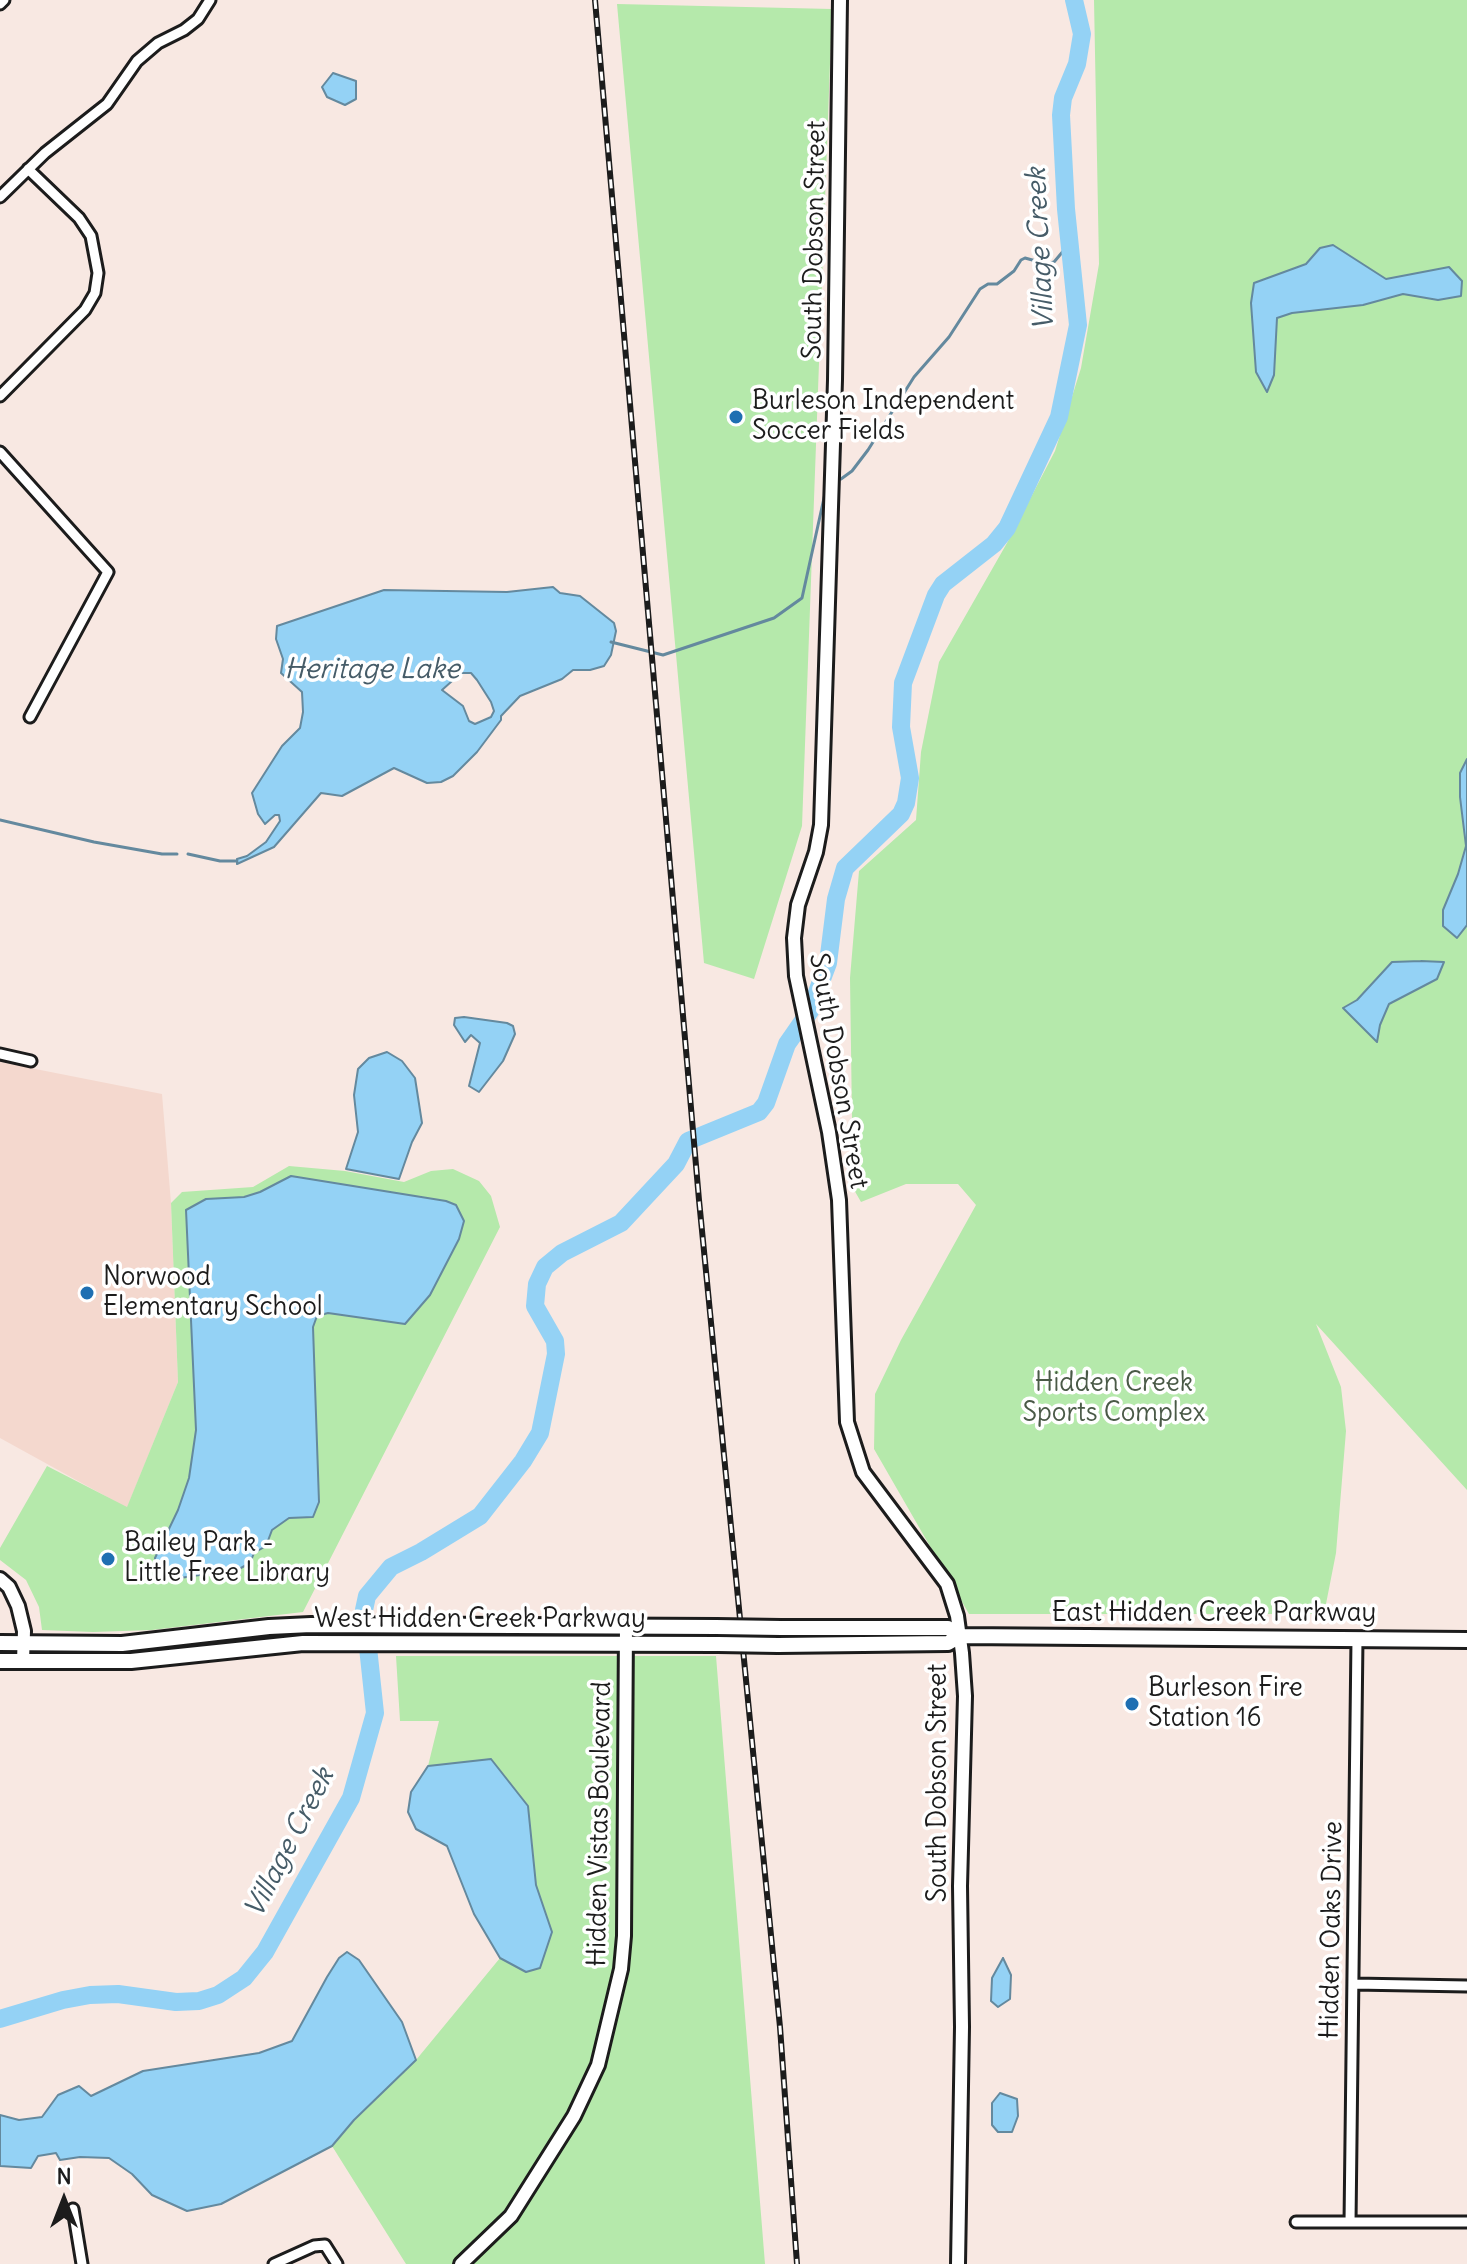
<!DOCTYPE html>
<html>
<head>
<meta charset="utf-8">
<style>
  body { margin:0 }
  #map { position:relative; width:1467px; height:2264px; overflow:hidden; background:#f8e8e2; font-family:Delius,sans-serif }
  canvas { display:block }
  .north { position:absolute; left:24px; top:2160px; width:80px; height:80px; -webkit-text-stroke:6px #fff; paint-order:stroke; rotate:0deg; font-size:22px; font-weight:700; line-height:32px; text-align:center; color:#1c1c1c }
  .north::after { content:''; display:block; margin:auto; width:28px; height:36px; background:#1c1c1c; clip-path:polygon(50% 0,100% 100%,50% 72%,0 100%) }
</style>
</head>
<body>
<div id="map">
<canvas width="1467" height="2264"></canvas>
<div class="north">N</div>
</div>
<script>
const c = document.querySelector('canvas').getContext('2d');
c.lineJoin = 'round';
function fillPath(path, color) {
  c.fillStyle = color;
  c.fill(path, 'evenodd');
}
function shape(rows) {
  const path = new Path2D();
  for (const r of rows) {
    path.moveTo(r[0], r[1]);
    for (let i = 2; i < r.length; i += 2) path.lineTo(r[i], r[i + 1]);
  }
  return path;
}
function strokePath(path, color, width, dash) {
  c.strokeStyle = color;
  c.lineWidth = width;
  c.lineCap = dash ? 'butt' : 'round';
  c.setLineDash(dash || []);
  c.stroke(path);
}
function drawText(font, color, halo, rows, align = 'center') {
  c.font = font + ' Delius,sans-serif';
  c.lineWidth = 7;
  c.setLineDash([]);
  c.textBaseline = 'middle';
  c.strokeStyle = halo;
  c.fillStyle = color;
  for (const [text, x, y, turn = 0] of rows) {
    c.save();
    c.translate(x, y);
    c.rotate((+turn || 0) * Math.PI / 180);
    c.textAlign = isNaN(turn) ? turn : align;
    if (halo) c.strokeText(text, 0, 0);
    c.fillText(text, 0, 0);
    c.restore();
  }
}
fillPath(shape([
  [0,1062,162,1094,171,1203,178,1382,127,1508,0,1438]
]), '#f4d8ce');
fillPath(shape([
  [1094,0,1467,0,1467,1490,1316,1324,1341,1387,1346,1431,1336,1553,1324,1614,969,1614,874,1449,875,1394,901,1340,976,1205,958,1184,906,1184,861,1202,853,1188,850,978,859,871,916,820,921,752,939,662,1007,543,1055,451,1081,368,1099,264],
  [617,4,832,9,802,826,754,979,704,963],
  [289,1166,345,1171,404,1182,431,1171,453,1169,479,1181,491,1196,500,1227,303,1612,152,1630,93,1632,42,1630,39,1607,26,1580,0,1560,0,1548,47,1466,127,1507,178,1382,171,1203,182,1192,253,1187],
  [396,1656,716,1656,765,2264,406,2264,332,2146,354,2120,416,2060,500,1958,526,1972,552,1932,536,1885,532,1840,491,1759,428,1766,439,1721,400,1721]
]), '#b5e9ab');
const water = shape([
  [333,73,356,81,356,99,345,105,327,97,322,87,333,73],
  [1333,245,1386,279,1449,267,1462,281,1461,296,1438,300,1403,294,1363,305,1292,313,1277,318,1274,375,1267,392,1256,372,1251,303,1254,283,1306,264,1320,248,1333,245],
  [553,587,560,593,580,596,614,623,616,631,611,655,604,666,590,670,573,670,562,679,520,696,501,716,501,720,477,752,453,776,441,782,427,783,394,768,342,796,321,793,274,847,237,864,237,859,247,856,266,842,280,821,279,815,275,815,265,824,258,814,252,793,282,746,300,728,303,712,302,692,281,673,283,659,276,639,277,626,384,590,507,592,553,587],
  [461,673,471,673,477,680,491,702,494,711,491,717,475,724,469,721,463,706,442,690,461,673],
  [1467,759,1467,925,1457,938,1443,926,1443,910,1458,874,1466,846,1460,797,1460,773,1467,759],
  [1421,961,1444,962,1437,979,1389,1004,1380,1025,1377,1042,1343,1008,1357,1000,1392,962,1421,961],
  [464,1017,507,1023,513,1026,515,1034,503,1061,479,1092,469,1086,480,1043,471,1035,465,1042,454,1025,455,1018,464,1017],
  [387,1052,402,1061,415,1078,422,1123,412,1142,399,1179,346,1169,358,1132,354,1095,358,1069,369,1058,387,1052],
  [291,1176,446,1201,456,1205,464,1221,459,1239,430,1295,405,1324,328,1313,317,1316,313,1327,319,1502,313,1517,289,1518,272,1530,266,1546,254,1553,250,1563,239,1569,180,1578,166,1577,155,1564,155,1558,178,1510,189,1478,196,1430,186,1210,206,1199,244,1197,260,1192,291,1176],
  [491,1759,528,1806,536,1885,552,1932,540,1968,526,1972,500,1958,474,1914,447,1846,416,1829,408,1812,411,1792,428,1766,491,1759],
  [347,1952,359,1960,402,2022,416,2060,354,2120,332,2146,221,2204,187,2211,152,2195,132,2174,109,2158,80,2157,60,2160,56,2153,38,2156,31,2168,0,2166,0,2115,19,2120,42,2117,58,2095,79,2086,91,2096,143,2071,259,2053,292,2041,327,1977,339,1958,347,1952],
  [1003,1958,1011,1975,1010,1999,998,2007,991,2001,992,1978,1003,1958],
  [1000,2093,1017,2099,1018,2116,1012,2132,998,2132,992,2125,992,2103,1000,2093]
]);
fillPath(water, '#94d2f5');
strokePath(water, '#64899e', 2);
strokePath(shape([
  [841,479,852,471,868,450,914,377,949,337,980,289,988,284,997,284,1014,271,1021,260,1025,258,1047,264,1054,262,1070,243],
  [611,642,663,655,774,618,802,598,826,489],
  [0,820,94,842,162,854,177,854],
  [188,854,220,861,237,861]
]), '#64899e', 3);
strokePath(shape([
  [0,2019,63,2000,90,1995,118,1994,176,2002,199,2001,218,1995,244,1978,265,1952,351,1798,375,1713,364,1610,367,1596,391,1567,421,1552,480,1516,523,1461,540,1433,556,1354,555,1341,535,1306,537,1284,545,1267,562,1253,621,1223,676,1164,688,1141,759,1112,766,1103,787,1044,810,1011,828,963,836,899,845,868,901,814,906,803,910,778,901,727,903,683,936,595,943,584,994,544,1007,528,1059,417,1078,325,1066,209,1061,115,1063,98,1077,64,1082,34,1074,0]
]), '#94d2f5', 18);
const minor = shape([
  [0,4,4,0],
  [0,197,45,153,107,104,137,61,158,43,184,30,198,19,210,0],
  [0,396,85,310,95,293,98,273,91,236,79,218,28,169],
  [0,452,108,572,30,717],
  [0,1054,31,1061],
  [1354,1984,1467,1986],
  [73,2209,82,2264],
  [1296,2222,1467,2222],
  [1350,2222,1357,1639],
  [274,2264,314,2246,325,2245,337,2264]
]);
const tertiary = shape([
  [840,0,835,380,821,825,816,852,798,905,794,938,796,976,829,1132,839,1200,847,1422,863,1472,947,1584,957,1616,962,1653,965,1696,960,1886,962,2027,958,2264],
  [0,1579,9,1587,18,1606,24,1631,23,1661],
  [461,2264,511,2216,574,2116,598,2065,621,1969,624,1936,626,1626]
]);
const secondary = shape([
  [781,1628,948,1628,960,1636],
  [0,1643,122,1644,269,1627,311,1625,716,1627],
  [778,1645,948,1643,960,1636,1467,1640],
  [0,1661,131,1661,303,1643,718,1644]
]);
strokePath(minor, '#1c1c1c', 15);
strokePath(tertiary, '#1c1c1c', 18);
strokePath(secondary, '#1c1c1c', 20);
strokePath(minor, '#fff', 9);
strokePath(tertiary, '#fff', 12);
strokePath(secondary, '#fff', 14);
const rail = shape([
  [595,0,699,1200,780,2027,797,2264]
]);
strokePath(rail, '#1c1c1c', 6);
strokePath(rail, '#fff', 3, [9]);
const secondaryBridge = shape([
  [716,1627,781,1628],
  [718,1644,778,1645]
]);
strokePath(secondaryBridge, '#1c1c1c', 20, []);
strokePath(secondaryBridge, '#fff', 14);
for (const [x, y, r, color] of [
  [736,417,8,"#1f6fb2"],
  [87,1293,8,"#1f6fb2"],
  [108,1559,8,"#1f6fb2"],
  [1132,1704,8,"#1f6fb2"]
]) {
  const dot = new Path2D();
  dot.arc(x, y, r, 0, 2 * Math.PI);
  c.fillStyle = color;
  c.fill(dot);
  strokePath(dot, '#fff', 3);
}
drawText('26px', '#1c1c1c', '#fff', [
  ["South Dobson Street",815,240,-89],
  ["South Dobson Street",838,1071,80],
  ["East Hidden Creek Parkway",1214,1614],
  ["West Hidden Creek Parkway",480,1620],
  ["South Dobson Street",939,1783,-90],
  ["Hidden Vistas Boulevard",600,1824,-89],
  ["Hidden Oaks Drive",1332,1930,-89]
]);
drawText('26px', '#1c1c1c', '#fff', [
  ["Burleson Independent",752,402],
  ["Soccer Fields",752,432],
  ["Norwood",103,1278],
  ["Elementary School",103,1308],
  ["Bailey Park -",124,1544],
  ["Little Free Library",124,1574],
  ["Burleson Fire",1148,1689],
  ["Station 16",1148,1719]
], 'left');
drawText('26px', '#4a5a47', '#fff', [
  ["Hidden Creek",1114,1384],
  ["Sports Complex",1114,1414]
]);
drawText('italic 28px', '#465c68', '#fff', [
  ["Village Creek",1041,249,-93],
  ["Heritage Lake",372,670],
  ["Village Creek",290,1843,-63]
]);
</script>
</body>
</html>
